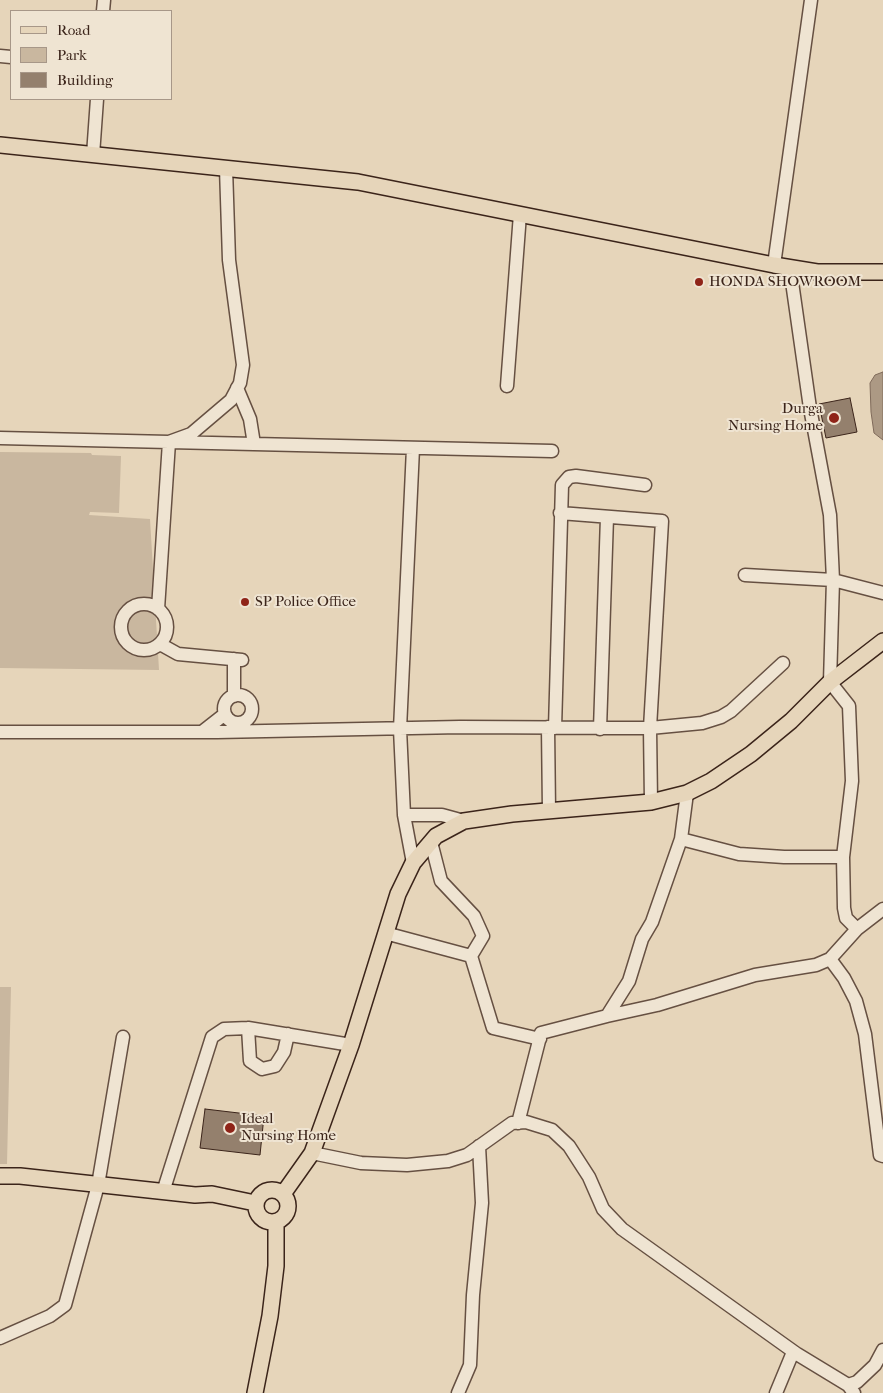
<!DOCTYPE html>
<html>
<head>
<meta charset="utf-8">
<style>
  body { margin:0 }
  #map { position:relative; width:883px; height:1393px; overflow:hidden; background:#e6d5ba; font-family:"IM FELL French Canon",serif }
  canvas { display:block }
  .legend { position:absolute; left:10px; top:10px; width:162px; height:90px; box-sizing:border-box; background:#efe4d2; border:1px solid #a79788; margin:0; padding:6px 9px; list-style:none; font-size:15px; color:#3b241a }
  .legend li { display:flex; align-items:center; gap:10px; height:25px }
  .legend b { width:25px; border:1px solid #a79788 }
</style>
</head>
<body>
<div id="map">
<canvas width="883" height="1393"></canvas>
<ul class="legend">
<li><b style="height:6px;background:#e6d5ba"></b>Road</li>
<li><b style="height:14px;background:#c9b79f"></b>Park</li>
<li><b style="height:14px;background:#94806d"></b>Building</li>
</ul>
</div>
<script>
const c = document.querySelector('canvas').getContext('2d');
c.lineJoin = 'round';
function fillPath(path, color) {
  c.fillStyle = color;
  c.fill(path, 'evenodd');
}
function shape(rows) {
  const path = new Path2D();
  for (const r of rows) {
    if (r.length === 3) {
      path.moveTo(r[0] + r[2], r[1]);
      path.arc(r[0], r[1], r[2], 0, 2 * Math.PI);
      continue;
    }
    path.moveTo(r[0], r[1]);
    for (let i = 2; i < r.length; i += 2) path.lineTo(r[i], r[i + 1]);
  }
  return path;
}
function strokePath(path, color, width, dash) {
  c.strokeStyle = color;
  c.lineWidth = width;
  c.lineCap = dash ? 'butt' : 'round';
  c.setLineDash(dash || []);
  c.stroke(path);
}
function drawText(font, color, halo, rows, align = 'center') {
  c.font = font + ' "IM FELL French Canon",serif';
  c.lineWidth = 4;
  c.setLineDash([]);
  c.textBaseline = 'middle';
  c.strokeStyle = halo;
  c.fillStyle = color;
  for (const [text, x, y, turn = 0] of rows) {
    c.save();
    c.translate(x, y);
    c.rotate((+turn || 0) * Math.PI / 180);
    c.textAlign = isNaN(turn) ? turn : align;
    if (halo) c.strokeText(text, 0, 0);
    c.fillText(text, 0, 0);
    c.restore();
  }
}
fillPath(shape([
  [0,452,91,453,92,455,121,456,119,513,90,512,89,515,150,519,159,670,0,668],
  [0,987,11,987,7,1164,0,1164]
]), '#c9b79f');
const water = shape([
  [883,372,883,440,874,433,871,412,870,383,875,375,883,372]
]);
fillPath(water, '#ac9984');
strokePath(water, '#7f6a5a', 1);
const building = shape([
  [850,398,857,432,826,438,819,404,850,398],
  [205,1109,264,1116,260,1155,200,1148,205,1109]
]);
fillPath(building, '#94806d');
strokePath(building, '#3b241a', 1);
const minor = shape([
  [103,11,104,0],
  [0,56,11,57],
  [93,155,97,99],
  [774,265,811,0],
  [790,268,810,408,830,515,833,580,830,682,849,706,852,781,843,857,844,908,846,918,857,929],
  [507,386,520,214],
  [237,388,250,419,254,444],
  [0,438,169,442,191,434,231,400,240,383,243,365,229,260,226,168],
  [413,448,400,729,404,815,413,863],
  [560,513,662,521,650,728,702,723,721,717,731,711,783,663],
  [745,575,833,580,883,593],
  [144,627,23],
  [158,609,169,442,552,451],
  [160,644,178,654,242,660],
  [234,659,234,696],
  [238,709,14],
  [548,727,549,811],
  [555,728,562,485,569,477,576,476,645,485],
  [600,729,607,517],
  [0,732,217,732,460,727,650,728,651,802],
  [202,732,225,714],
  [404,815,442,815,464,821],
  [681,839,739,854,784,857,843,857],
  [431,842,441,881,474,916,483,936,471,956],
  [385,933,471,956,493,1028,540,1039],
  [830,959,844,978,856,1001,865,1034,880,1155,883,1156],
  [607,1016,657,1005,755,975,816,965,830,959,857,929,883,909],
  [248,1028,250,1061,262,1069,275,1066,284,1052,288,1034],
  [518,1123,541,1033,607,1016,629,981,642,939,652,922,681,839,687,793],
  [312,1153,361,1163,407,1165,448,1161,467,1155,512,1123,526,1122,552,1130,569,1146,589,1177,603,1209,622,1229,797,1354,848,1385,854,1393],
  [163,1192,212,1037,224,1029,248,1028,351,1045],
  [0,1338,50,1316,65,1305,98,1185,123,1037],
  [848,1385,857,1382,875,1365,883,1350],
  [458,1393,470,1365,473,1295,482,1203,479,1146],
  [776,1393,793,1352]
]);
const major = shape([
  [0,145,358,182,774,265,817,272,883,272],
  [0,1176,20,1176,195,1195,212,1194,255,1203],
  [272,1206,16],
  [283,1194,312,1153,351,1045,398,894,413,863,436,836,464,821,512,814,651,802,687,793,711,781,751,754,791,721,830,682,883,641],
  [255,1393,270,1316,276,1266,276,1222]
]);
strokePath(minor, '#665042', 15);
strokePath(major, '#3b241a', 18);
strokePath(minor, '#efe4d2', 12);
strokePath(major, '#e6d5ba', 15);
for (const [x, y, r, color] of [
  [699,282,5,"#8f2418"],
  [834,418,6,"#8f2418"],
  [245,602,5,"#8f2418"],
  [230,1128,6,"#8f2418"]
]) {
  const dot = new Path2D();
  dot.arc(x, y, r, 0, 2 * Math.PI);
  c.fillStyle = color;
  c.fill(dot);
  strokePath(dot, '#efe4d2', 2);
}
drawText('15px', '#3b241a', '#efe4d2', [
  ["HONDA SHOWROOM",709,282],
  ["Durga",823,409,"right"],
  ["Nursing Home",823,426,"right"],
  ["SP Police Office",255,602],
  ["Ideal",241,1119],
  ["Nursing Home",241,1136]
], 'left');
</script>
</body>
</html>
